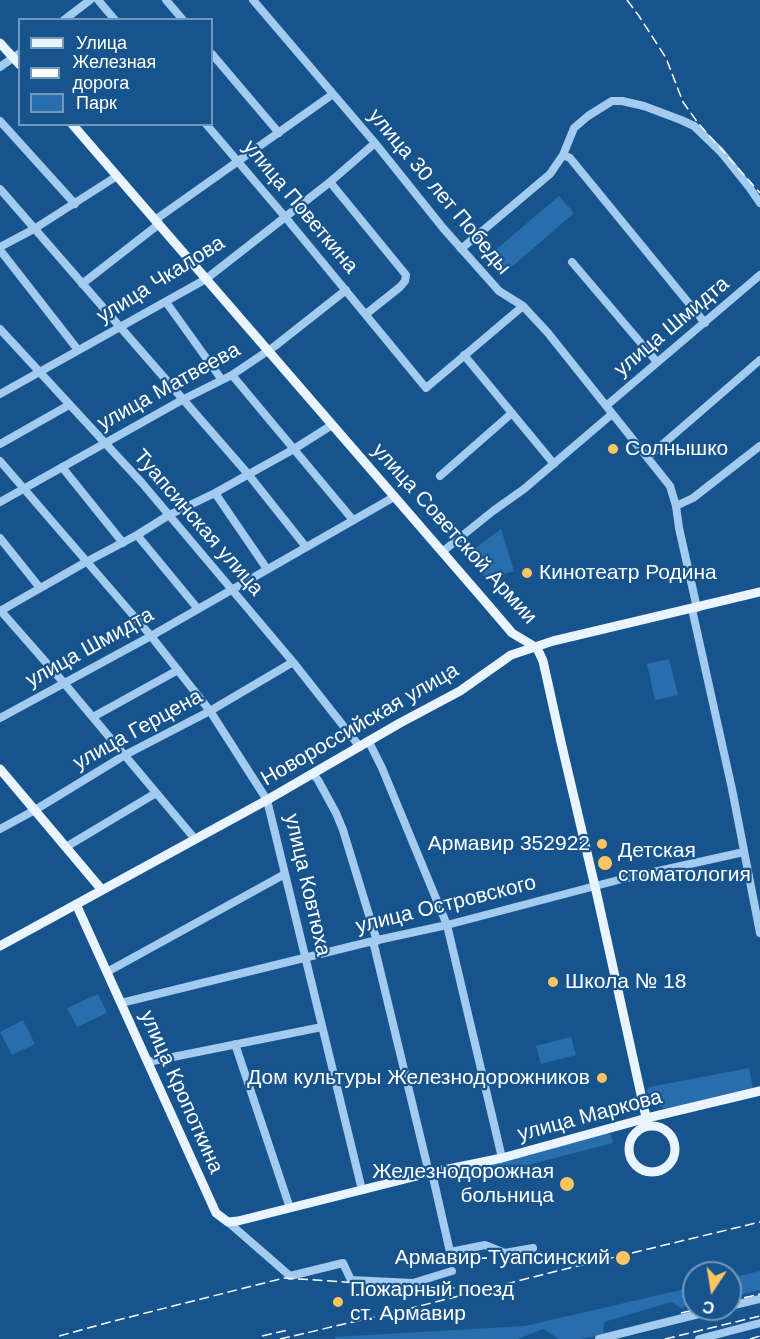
<!DOCTYPE html>
<html>
<head>
<meta charset="utf-8">
<style>
  body { margin:0 }
  #map { position:relative; width:760px; height:1339px; overflow:hidden; background:#17548e; font-family:Arial,sans-serif }
  canvas { display:block }
  .legend { position:absolute; left:18px; top:18px; width:195px; height:108px; box-sizing:border-box; background:#17548e; border:2px solid #7498bb; margin:0; padding:8px 10px; list-style:none; font-size:18px; color:#fff }
  .legend li { display:flex; align-items:center; gap:12px; height:30px }
  .legend b { width:30px; border:2px solid #7498bb }
  .north { position:absolute; left:682px; top:1261px; width:60px; height:60px; box-sizing:border-box; background:#17548e; border:2px solid #7498bb; border-radius:50%; rotate:192deg; font-size:16px; font-weight:700; line-height:24px; text-align:center; color:#fff }
  .north::after { content:''; display:block; margin:auto; width:21px; height:27px; background:#ffc560; clip-path:polygon(50% 0,100% 100%,50% 72%,0 100%) }
</style>
</head>
<body>
<div id="map">
<canvas width="760" height="1339"></canvas>
<ul class="legend">
<li><b style="height:8px;background:#eaf4ff"></b>Улица</li>
<li><b style="height:8px;background:#fff"></b>Железная дорога</li>
<li><b style="height:16px;background:#296eac"></b>Парк</li>
</ul>
<div class="north">С</div>
</div>
<script>
const c = document.querySelector('canvas').getContext('2d');
c.lineJoin = 'round';
function fillPath(path, color) {
  c.fillStyle = color;
  c.fill(path, 'evenodd');
}
function shape(rows) {
  const path = new Path2D();
  for (const r of rows) {
    if (r.length === 3) {
      path.moveTo(r[0] + r[2], r[1]);
      path.arc(r[0], r[1], r[2], 0, 2 * Math.PI);
      continue;
    }
    path.moveTo(r[0], r[1]);
    for (let i = 2; i < r.length; i += 2) path.lineTo(r[i], r[i + 1]);
  }
  return path;
}
function strokePath(path, color, width, dash) {
  c.strokeStyle = color;
  c.lineWidth = width;
  c.lineCap = dash ? 'butt' : 'round';
  c.setLineDash(dash || []);
  c.stroke(path);
}
function drawText(font, color, halo, rows, align = 'center') {
  c.font = font + ' Arial,sans-serif';
  c.lineWidth = 4.5;
  c.setLineDash([]);
  c.textBaseline = 'middle';
  c.strokeStyle = halo;
  c.fillStyle = color;
  for (const [text, x, y, turn = 0] of rows) {
    c.save();
    c.translate(x, y);
    c.rotate((+turn || 0) * Math.PI / 180);
    c.textAlign = isNaN(turn) ? turn : align;
    if (halo) c.strokeText(text, 0, 0);
    c.fillText(text, 0, 0);
    c.restore();
  }
}
fillPath(shape([
  [559,196,574,213,507,271,492,253],
  [501,529,514,571,487,579,466,555],
  [669,659,678,695,655,700,647,664],
  [98,994,107,1013,77,1027,67,1008],
  [23,1020,35,1044,12,1055,0,1032],
  [571,1037,576,1055,541,1064,536,1046],
  [749,1068,753,1089,665,1109,650,1100,647,1090,650,1087],
  [608,1133,611,1134,613,1143,508,1170,456,1182,455,1177,457,1173],
  [760,1271,760,1290,730,1297,730,1278],
  [694,1287,694,1305,681,1308,671,1302,604,1322,603,1335,580,1339,559,1339,543,1329,518,1339,335,1339,335,1337,525,1326]
]), '#296eac');
strokePath(shape([
  [98,0,115,20],
  [166,0,183,20],
  [253,0,375,143,443,228,499,291,523,306,548,333,670,486,676,506,679,528,697,608],
  [64,20,90,0],
  [212,54,279,133],
  [0,67,20,53],
  [0,121,75,204],
  [206,124,286,218,426,388,523,306],
  [563,155,570,158,705,323],
  [330,182,406,275,405,281,400,287,366,314],
  [0,189,248,474,306,547],
  [155,220,333,94],
  [0,247,34,229,117,176],
  [461,249,550,174,563,155,574,128,588,116,612,101,622,101,644,106,681,120,694,126,721,152,749,187,760,203],
  [0,250,78,350],
  [572,262,657,362],
  [82,284,159,224],
  [166,302,222,380],
  [0,329,142,483,293,662,360,747],
  [464,355,554,464],
  [232,375,353,520],
  [0,394,206,279,330,182,375,143],
  [606,406,760,275],
  [0,444,69,405],
  [648,457,760,360],
  [0,461,151,636,210,711,267,800,362,1190],
  [62,467,123,543],
  [440,476,512,413],
  [215,493,267,569],
  [0,502,182,400,232,375,275,346,346,290],
  [676,506,693,498,760,446],
  [137,535,198,609],
  [0,538,40,588],
  [442,552,493,511,524,489,612,414],
  [692,609,732,789,760,933],
  [0,610,64,683,195,839],
  [0,611,86,562,137,535,169,515,215,493,294,449,332,425],
  [93,717,178,670],
  [0,718,151,636,394,497],
  [369,742,382,768,447,925,502,1158],
  [313,774,318,780,336,813,343,830,377,941],
  [0,829,35,810,125,755,210,711,293,662],
  [66,847,156,793],
  [373,941,429,1173],
  [107,972,285,874],
  [121,1003,373,941,447,925,622,879,744,852],
  [235,1044,290,1208],
  [148,1062,322,1027],
  [432,1173,450,1252,485,1245,505,1253,533,1248],
  [228,1222,290,1276,343,1263,351,1280,413,1283,452,1271],
  [730,1306,760,1299],
  [599,1339,719,1309],
  [699,1339,760,1323]
]), '#a2cbef', 8);
strokePath(shape([
  [0,43,20,65],
  [72,124,483,599,512,633,537,648,543,661,561,742,597,895,648,1126],
  [0,769,102,890],
  [76,904,216,1213,228,1222,238,1221,429,1173,502,1158,647,1118,760,1091],
  [0,946,267,800,400,723,460,691,511,655,553,641,760,592],
  [652,1149,23]
]), '#eaf4ff', 9);
strokePath(shape([
  [627,0,639,16,666,58,683,102,698,123,760,193],
  [430,1288,463,1288],
  [355,1295,395,1292],
  [730,1301,760,1294],
  [681,1313,699,1309],
  [59,1336,110,1322,284,1278,438,1288],
  [262,1336,288,1330],
  [280,1339,400,1311,549,1273,760,1222],
  [665,1339,760,1316],
  [750,1339,760,1336]
]), '#fff', 1.5, [10, 4.5]);
for (const [x, y, r, color] of [
  [613,449,6,"#ffc560"],
  [527,573,6,"#ffc560"],
  [602,844,6,"#ffc560"],
  [605,863,8,"#ffc560"],
  [553,982,6,"#ffc560"],
  [602,1078,6,"#ffc560"],
  [567,1184,8,"#ffc560"],
  [623,1258,8,"#ffc560"],
  [338,1302,6,"#ffc560"]
]) {
  const dot = new Path2D();
  dot.arc(x, y, r, 0, 2 * Math.PI);
  c.fillStyle = color;
  c.fill(dot);
  strokePath(dot, '#17548e', 2);
}
drawText('21px', '#fff', '#17548e', [
  ["улица 30 лет Победы",439,192,50],
  ["улица Поветкина",300,207,50],
  ["улица Чкалова",161,280,-32],
  ["улица Шмидта",672,327,-40],
  ["улица Матвеева",169,387,-29],
  ["Туапсинская улица",198,523,49],
  ["улица Советской Армии",454,534,48],
  ["улица Шмидта",90,648,-29],
  ["Новороссийская улица",360,725,-30],
  ["улица Герцена",138,730,-29],
  ["улица Ковтюха",307,885,77],
  ["улица Островского",446,905,-14],
  ["улица Кропоткина",181,1092,66],
  ["улица Маркова",590,1116,-15]
]);
drawText('21px', '#fff', '#17548e', [
  ["Солнышко",625,449],
  ["Кинотеатр Родина",539,573],
  ["Армавир 352922",590,844,"right"],
  ["Детская",618,851],
  ["стоматология",618,875],
  ["Школа № 18",565,982],
  ["Дом культуры Железнодорожников",590,1078,"right"],
  ["Железнодорожная",554,1172,"right"],
  ["больница",554,1196,"right"],
  ["Армавир-Туапсинский",610,1258,"right"],
  ["Пожарный поезд",350,1290],
  ["ст. Армавир",350,1314]
], 'left');
</script>
</body>
</html>
